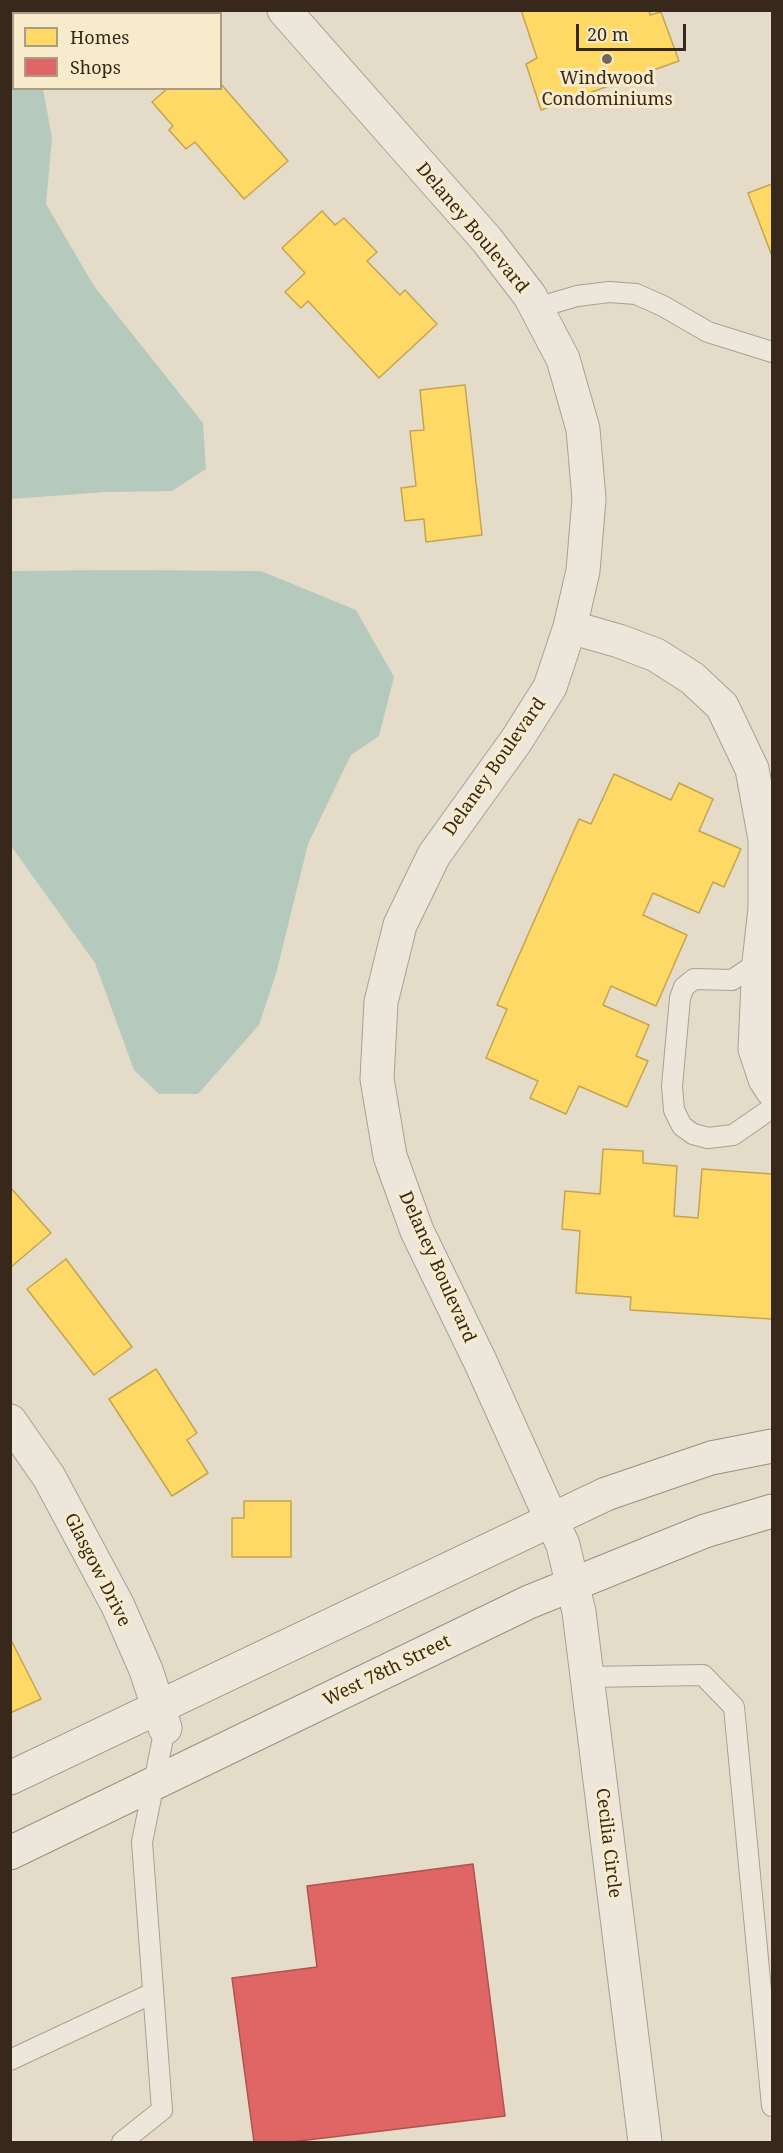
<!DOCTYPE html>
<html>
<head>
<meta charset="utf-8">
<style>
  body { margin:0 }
  #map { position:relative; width:783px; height:2153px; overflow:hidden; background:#e4dcc8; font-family:"Noto Serif",serif }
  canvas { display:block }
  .frame { position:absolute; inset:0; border:12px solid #37281b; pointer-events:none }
  .legend { position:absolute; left:12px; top:12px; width:210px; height:78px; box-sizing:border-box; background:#f7ebcc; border:2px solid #aa9d85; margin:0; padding:8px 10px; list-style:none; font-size:18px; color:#37281b }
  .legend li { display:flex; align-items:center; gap:12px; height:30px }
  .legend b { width:30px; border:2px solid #aa9d85 }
  .scale { position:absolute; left:576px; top:24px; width:110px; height:27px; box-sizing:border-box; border:3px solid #37281b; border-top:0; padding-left:8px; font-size:18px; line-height:21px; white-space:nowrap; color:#37281b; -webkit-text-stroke:4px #f7ebcc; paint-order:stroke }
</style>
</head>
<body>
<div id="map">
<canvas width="783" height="2153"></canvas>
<div class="frame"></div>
<ul class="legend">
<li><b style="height:16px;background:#ffd966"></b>Homes</li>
<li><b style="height:16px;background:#e06666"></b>Shops</li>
</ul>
<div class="scale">20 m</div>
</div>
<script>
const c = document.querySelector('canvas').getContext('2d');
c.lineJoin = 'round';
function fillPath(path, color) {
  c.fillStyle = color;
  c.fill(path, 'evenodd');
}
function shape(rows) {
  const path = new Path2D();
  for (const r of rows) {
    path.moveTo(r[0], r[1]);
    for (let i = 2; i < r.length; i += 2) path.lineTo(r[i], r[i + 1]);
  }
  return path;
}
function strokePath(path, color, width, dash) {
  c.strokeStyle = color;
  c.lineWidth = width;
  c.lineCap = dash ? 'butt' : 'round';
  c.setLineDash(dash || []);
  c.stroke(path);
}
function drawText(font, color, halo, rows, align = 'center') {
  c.font = font + ' "Noto Serif",serif';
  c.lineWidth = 6;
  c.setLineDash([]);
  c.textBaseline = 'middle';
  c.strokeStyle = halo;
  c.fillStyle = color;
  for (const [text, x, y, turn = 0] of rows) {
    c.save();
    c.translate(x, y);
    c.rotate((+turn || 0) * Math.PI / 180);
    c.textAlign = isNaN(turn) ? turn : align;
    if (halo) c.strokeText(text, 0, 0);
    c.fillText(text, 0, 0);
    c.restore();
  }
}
fillPath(shape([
  [18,10,19,13,14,14,14,88,43,89,52,138,46,204,94,286,203,423,206,469,172,491,105,492,11,499,10,11],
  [118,570,261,571,356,610,394,677,379,736,351,755,308,844,276,974,259,1025,198,1094,159,1094,134,1070,95,963,11,846,11,571]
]), '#b5c9bd');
const homes = shape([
  [521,10,649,10,650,15,661,12,679,61,541,110,526,64,537,58,521,10],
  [220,83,288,161,244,199,195,142,186,149,169,130,173,126,152,102,168,88,220,88,220,83],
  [772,184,772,256,748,193,772,184],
  [322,211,335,225,344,218,377,252,367,261,400,295,405,290,437,324,379,378,308,301,301,308,285,292,305,273,282,248,322,211],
  [465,385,482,535,426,542,424,519,405,521,401,488,416,486,410,431,424,430,420,390,465,385],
  [614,774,671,800,679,783,713,799,699,831,741,849,724,887,713,882,699,913,653,893,643,915,687,935,656,1006,611,986,603,1005,649,1025,636,1056,648,1061,627,1107,579,1086,566,1114,530,1098,538,1081,486,1058,507,1009,497,1005,579,819,591,824,614,774],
  [603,1149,643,1151,643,1163,677,1166,674,1216,698,1218,702,1169,772,1174,772,1319,630,1310,631,1297,576,1293,580,1231,562,1229,565,1191,600,1194,603,1149],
  [10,1187,51,1233,11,1267,10,1267,10,1187],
  [66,1259,132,1347,94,1375,27,1289,66,1259],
  [156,1369,197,1433,187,1440,208,1473,172,1496,109,1399,156,1369],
  [244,1501,291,1501,291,1557,232,1557,232,1518,244,1518,244,1501],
  [10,1638,41,1699,10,1713,10,1638]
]);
fillPath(homes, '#ffd966');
strokePath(homes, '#c3a450', 1.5);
const shops = shape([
  [473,1864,505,2116,291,2142,254,2142,232,1978,317,1967,307,1886,473,1864]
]);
fillPath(shops, '#e06666');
strokePath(shops, '#ad5350', 1.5);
const lane = shape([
  [536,308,577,296,609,292,636,294,663,306,708,332,772,352],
  [759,962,732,980,694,979,684,987,680,998,672,1086,674,1110,682,1126,693,1134,708,1138,733,1135,772,1108],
  [587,1677,703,1675,734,1707,772,2106],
  [10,2060,153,1993],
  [122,2142,162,2110,142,1842,165,1728]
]);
const street = shape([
  [284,10,487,240,530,296,563,359,583,429,589,499,583,571,570,627,550,687,516,741,434,855,400,925,381,1002,377,1079,390,1156,417,1231,480,1361,563,1545,579,1612,645,2142],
  [570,627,619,641,656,655,692,678,722,706,752,769,765,839,765,909,759,962,755,1049,765,1079,772,1090],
  [10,1421,49,1477,118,1606,146,1670,165,1728]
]);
const secondary = shape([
  [10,1778,606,1494,711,1458,772,1446],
  [10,1853,529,1602,705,1531,772,1511]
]);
strokePath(lane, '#a9a092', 22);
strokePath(street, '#a9a092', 35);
strokePath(secondary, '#989082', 35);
strokePath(lane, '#ece6db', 20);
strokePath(street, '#ece6db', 33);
strokePath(secondary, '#ece6db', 33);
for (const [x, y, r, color] of [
  [607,59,6,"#746758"]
]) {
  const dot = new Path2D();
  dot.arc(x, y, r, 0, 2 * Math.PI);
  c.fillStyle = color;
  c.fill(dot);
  strokePath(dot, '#f7ebcc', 2);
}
drawText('18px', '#37281b', '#f7ebcc', [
  ["Windwood",607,79],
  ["Condominiums",607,100]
]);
drawText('18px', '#37281b', '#f7ebcc', [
  ["Delaney Boulevard",472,228,50],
  ["Delaney Boulevard",495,767,-55],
  ["Delaney Boulevard",437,1267,66],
  ["Glasgow Drive",97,1570,63],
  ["West 78th Street",387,1671,-26],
  ["Cecilia Circle",608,1843,83]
]);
</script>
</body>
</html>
